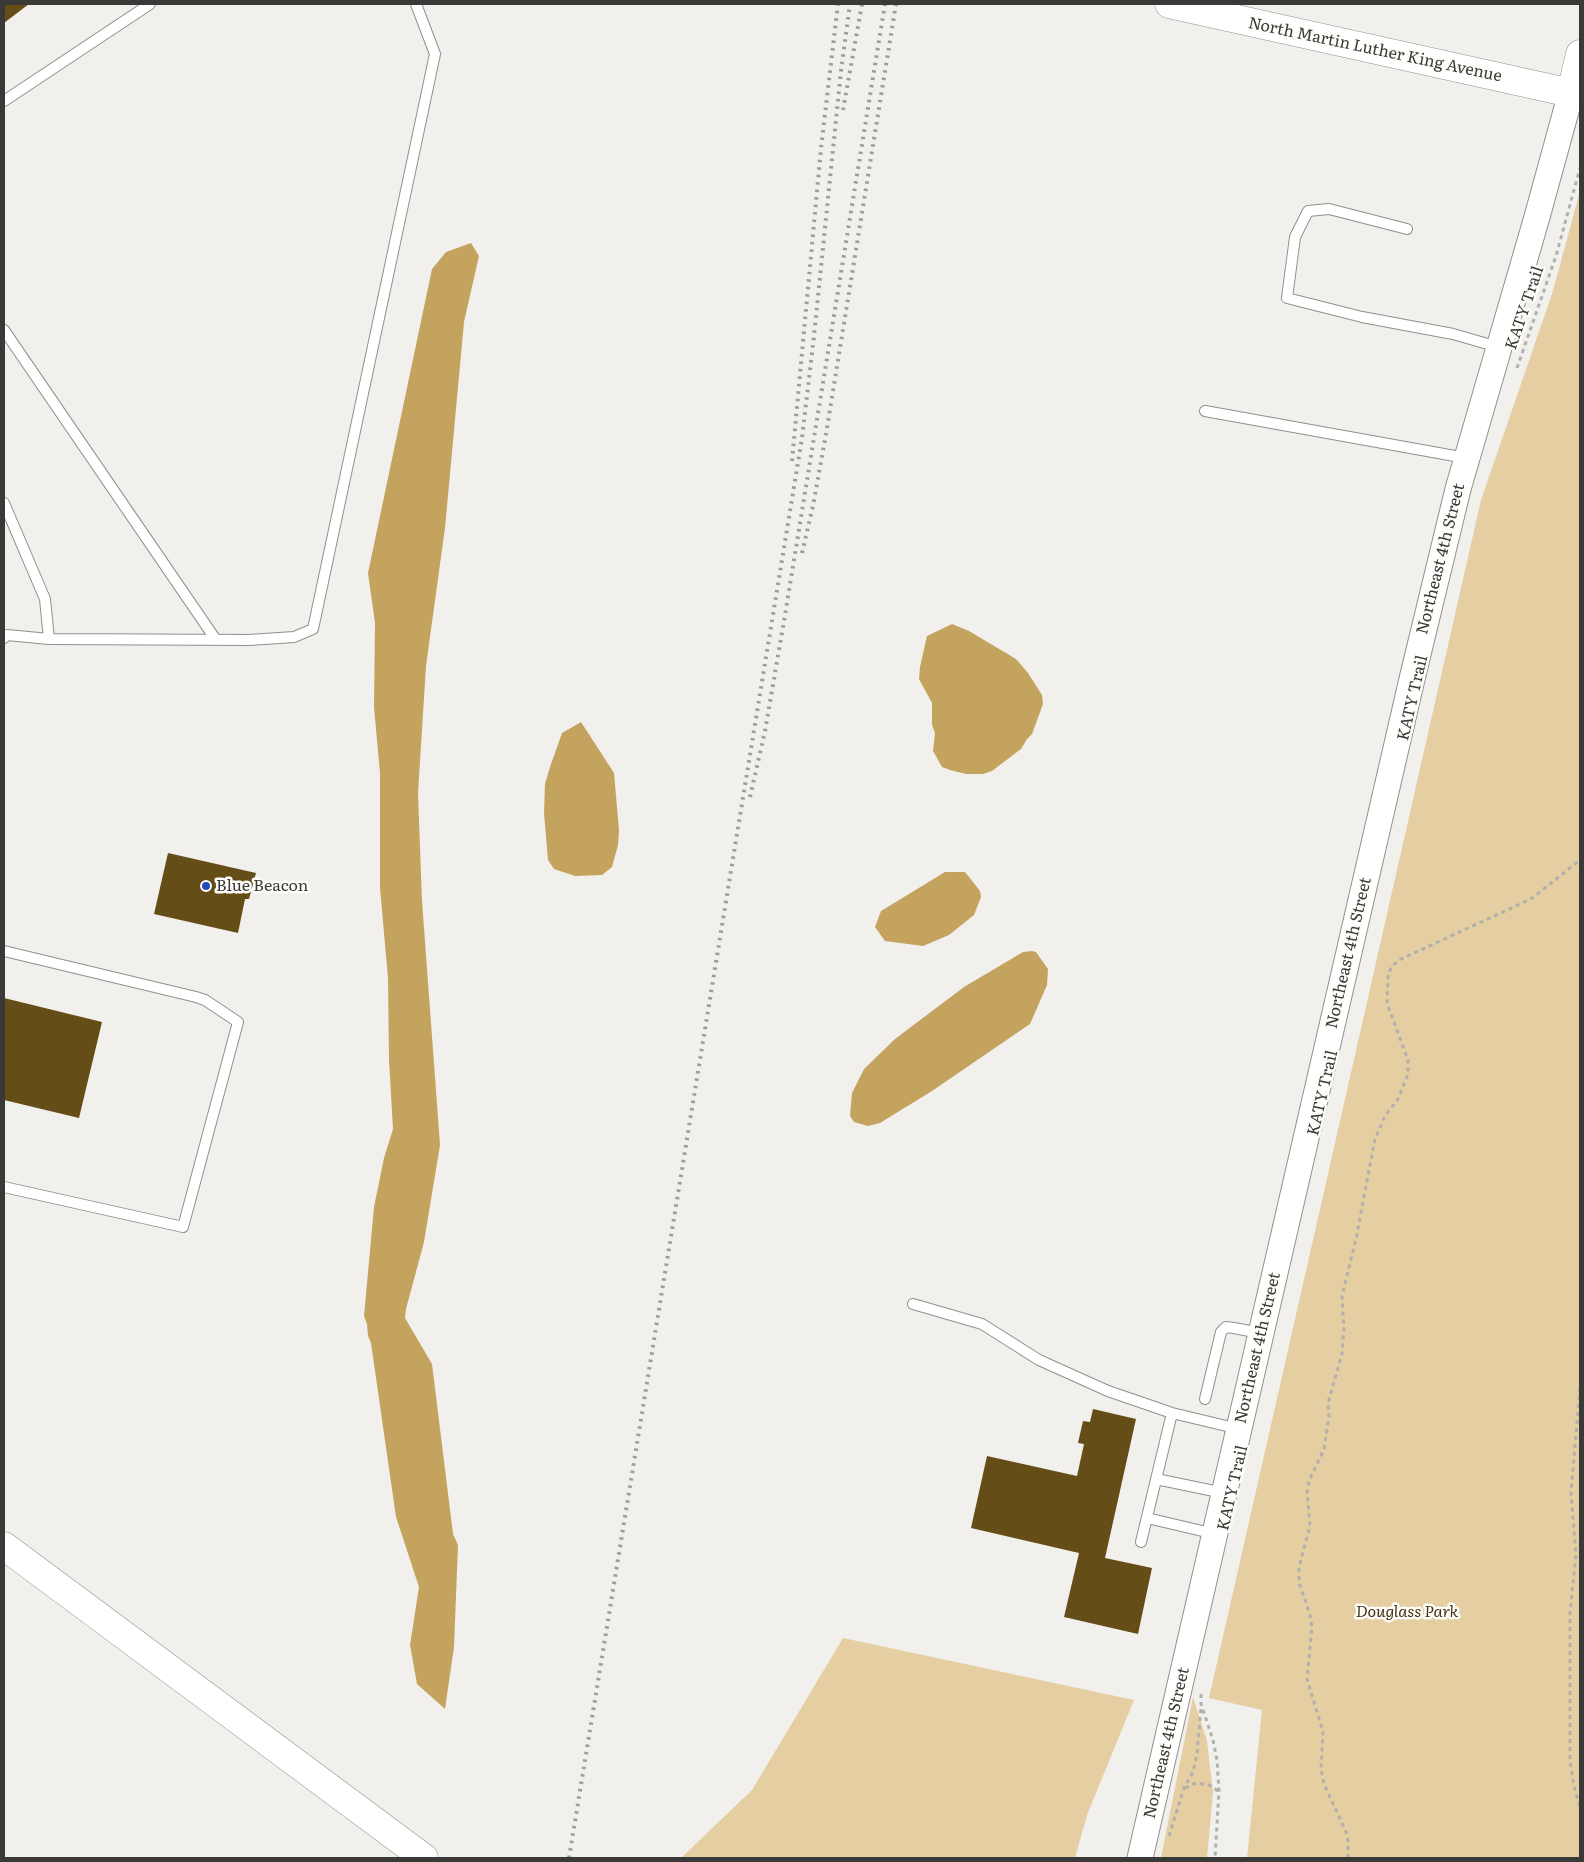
<!DOCTYPE html>
<html>
<head>
<meta charset="utf-8">
<style>
  body { margin:0 }
  #map { position:relative; width:1584px; height:1862px; overflow:hidden; background:#f1f0ec; font-family:Literata,serif }
  canvas { display:block }
  .frame { position:absolute; inset:0; border:5px solid #393937; pointer-events:none }
</style>
</head>
<body>
<div id="map">
<canvas width="1584" height="1862"></canvas>
<div class="frame"></div>
</div>
<script>
const c = document.querySelector('canvas').getContext('2d');
c.lineJoin = 'round';
function fillPath(path, color) {
  c.fillStyle = color;
  c.fill(path, 'evenodd');
}
function shape(rows) {
  const path = new Path2D();
  for (const r of rows) {
    path.moveTo(r[0], r[1]);
    for (let i = 2; i < r.length; i += 2) path.lineTo(r[i], r[i + 1]);
  }
  return path;
}
function strokePath(path, color, width, dash) {
  c.strokeStyle = color;
  c.lineWidth = width;
  c.lineCap = dash ? 'butt' : 'round';
  c.setLineDash(dash || []);
  c.stroke(path);
}
function drawText(font, color, halo, rows, align = 'center') {
  c.font = font + ' Literata,serif';
  c.lineWidth = 5;
  c.setLineDash([]);
  c.textBaseline = 'middle';
  c.strokeStyle = halo;
  c.fillStyle = color;
  for (const [text, x, y, turn = 0] of rows) {
    c.save();
    c.translate(x, y);
    c.rotate((+turn || 0) * Math.PI / 180);
    c.textAlign = isNaN(turn) ? turn : align;
    if (halo) c.strokeText(text, 0, 0);
    c.fillText(text, 0, 0);
    c.restore();
  }
}
fillPath(shape([
  [1580,191,1580,1858,1247,1858,1262,1710,1209,1698,1481,500,1553,291],
  [843,1638,1134,1700,1087,1815,1075,1858,681,1858,752,1790],
  [1193,1697,1207,1741,1213,1792,1207,1858,1161,1858]
]), '#e4cea2');
fillPath(shape([
  [471,243,479,256,464,322,445,528,426,666,418,793,422,901,440,1145,424,1242,406,1309,405,1318,432,1364,453,1534,458,1545,454,1647,445,1709,417,1684,410,1645,419,1587,396,1517,371,1343,368,1336,367,1324,364,1316,374,1207,384,1158,393,1129,389,1060,388,978,380,888,380,773,374,707,375,623,368,573,432,269,446,252],
  [952,624,969,631,1016,659,1028,673,1042,695,1043,704,1032,734,1027,739,1021,749,992,771,983,774,966,774,950,770,942,767,933,751,935,733,932,725,932,703,919,679,920,667,927,636],
  [581,722,614,773,619,830,618,845,612,867,602,875,575,876,554,869,548,860,544,813,545,784,550,767,562,733],
  [945,872,965,872,980,891,981,897,974,915,949,935,923,946,885,941,875,927,881,911],
  [1032,951,1036,952,1048,969,1047,985,1030,1024,932,1091,880,1123,868,1126,854,1122,850,1116,852,1093,864,1069,895,1039,964,987,1023,952]
]), '#c4a35e');
fillPath(shape([
  [4,4,29,4,4,23],
  [168,853,256,873,249,899,245,899,238,933,154,914],
  [4,998,102,1022,79,1118,4,1100],
  [1093,1409,1136,1419,1105,1558,1152,1568,1138,1634,1064,1617,1079,1553,971,1528,987,1456,1077,1476,1084,1444,1078,1443,1083,1421,1090,1422]
]), '#654d17');
const service = shape([
  [4,101,150,4],
  [1407,229,1329,209,1308,211,1295,237,1287,298,1362,317,1453,334,1498,347],
  [4,330,216,640],
  [1205,411,1466,458],
  [4,503,45,599,49,639],
  [4,638,7,635,49,639,249,640,294,637,313,629,435,54,416,4],
  [4,951,196,997,205,1000,238,1022,183,1227,4,1187],
  [913,1304,982,1324,1039,1360,1108,1391,1172,1413],
  [1205,1399,1221,1332,1226,1327,1234,1328,1260,1333],
  [1156,1479,1224,1493],
  [1147,1518,1215,1534],
  [1141,1542,1172,1413,1239,1429]
]);
const tertiary = shape([
  [1140,1858,1412,679,1458,489,1537,217,1571,93]
]);
const secondary = shape([
  [1169,4,1580,95],
  [1571,93,1580,54]
]);
const motorway = shape([
  [4,1546,424,1858]
]);
strokePath(service, '#91908c', 12);
strokePath(tertiary, '#91908c', 27);
strokePath(secondary, '#91908c', 29);
strokePath(motorway, '#91908c', 29);
strokePath(shape([
  [1517,368,1556,256,1580,168],
  [1580,1388,1571,1493,1576,1555,1570,1613,1570,1761,1574,1786,1580,1807],
  [1201,1694,1201,1704,1213,1740,1217,1760,1219,1791,1215,1858],
  [1185,1788,1196,1783,1209,1785,1218,1791],
  [1169,1836,1184,1788,1193,1772,1197,1754,1201,1707],
  [1348,1858,1348,1841,1346,1832,1324,1784,1321,1769,1323,1732,1307,1679,1312,1628,1310,1615,1299,1582,1299,1567,1310,1526,1307,1492,1309,1481,1324,1449,1329,1417,1328,1403,1342,1354,1344,1329,1342,1296,1356,1239,1375,1139,1385,1116,1398,1099,1408,1074,1408,1060,1387,1003,1388,977,1391,967,1401,959,1531,899,1580,860]
]), '#b1b0ad', 3, [4, 4]);
strokePath(service, '#fff', 10);
strokePath(tertiary, '#fff', 25);
strokePath(secondary, '#fff', 28);
strokePath(motorway, '#fff', 28);
strokePath(shape([
  [843,110,862,4],
  [792,461,821,148,838,4],
  [802,553,813,506,826,434,896,4],
  [750,797,765,731,784,621,885,4],
  [569,1858,802,438,814,336,841,71,850,4]
]), '#9c9c99', 4, [2.5, 5]);
for (const [x, y, r, color] of [
  [206,886,5,"#224ab8"]
]) {
  const dot = new Path2D();
  dot.arc(x, y, r, 0, 2 * Math.PI);
  c.fillStyle = color;
  c.fill(dot);
  strokePath(dot, '#fffdf9', 2);
}
drawText('16px', '#393937', '#fffdf9', [
  ["North Martin Luther King Avenue",1375,50,12],
  ["KATY Trail",1525,308,-71],
  ["Northeast 4th Street",1441,559,-76],
  ["KATY Trail",1413,698,-77],
  ["Northeast 4th Street",1349,953,-77],
  ["KATY Trail",1323,1093,-77],
  ["Northeast 4th Street",1258,1348,-77],
  ["KATY Trail",1233,1488,-77],
  ["Northeast 4th Street",1167,1743,-77]
]);
drawText('16px', '#393937', '#fffdf9', [
  ["Blue Beacon",216,886]
], 'left');
drawText('italic 16px', '#433516', '#fffdf9', [
  ["Douglass Park",1407,1612]
]);
</script>
</body>
</html>
